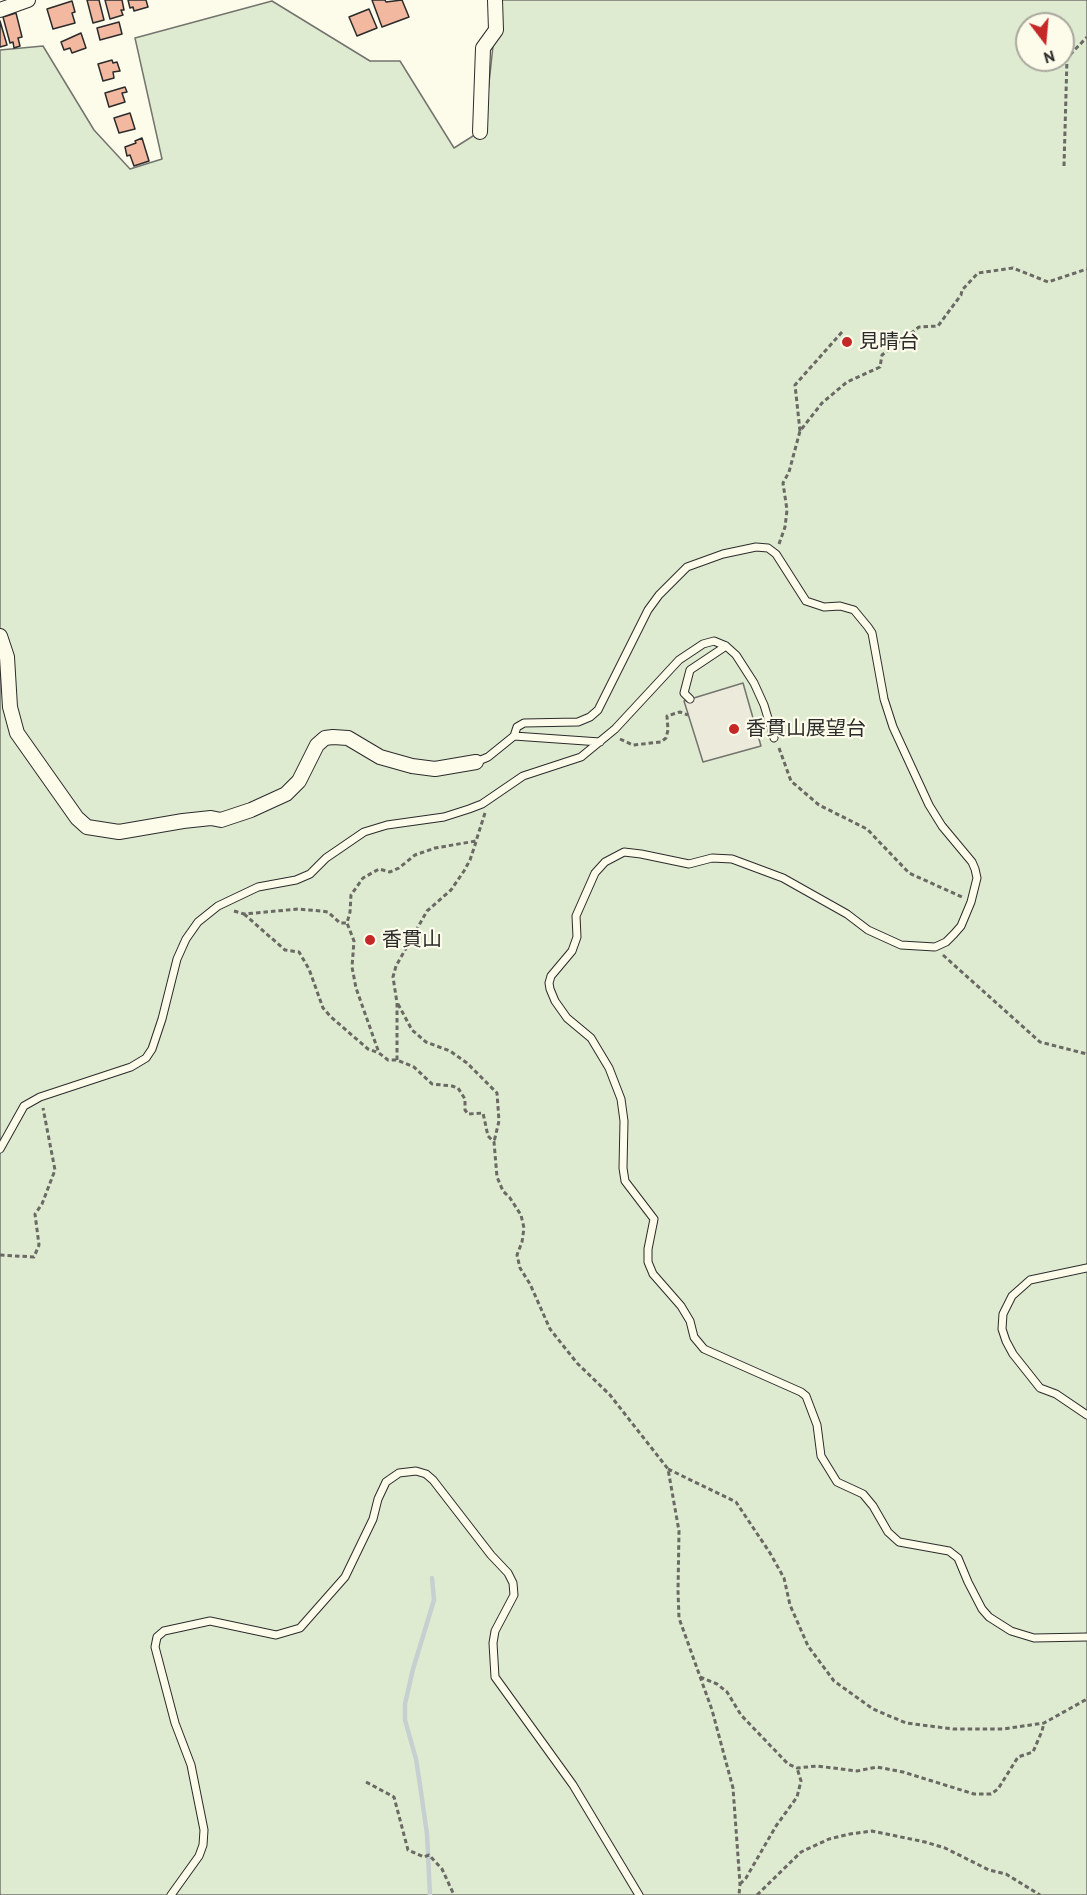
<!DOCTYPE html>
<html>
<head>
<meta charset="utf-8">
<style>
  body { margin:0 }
  #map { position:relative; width:1087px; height:1895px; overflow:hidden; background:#fdfbea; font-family:"PT Sans",sans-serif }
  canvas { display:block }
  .north { position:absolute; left:1015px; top:12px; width:60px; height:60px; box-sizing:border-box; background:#fdfbea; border:2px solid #a9a89e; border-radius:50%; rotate:164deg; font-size:16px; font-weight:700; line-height:24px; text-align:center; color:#2b2b2b }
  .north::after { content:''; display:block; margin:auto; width:21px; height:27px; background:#c62828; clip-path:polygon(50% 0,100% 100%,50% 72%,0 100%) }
</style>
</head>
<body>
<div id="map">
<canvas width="1087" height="1895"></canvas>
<div class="north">N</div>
</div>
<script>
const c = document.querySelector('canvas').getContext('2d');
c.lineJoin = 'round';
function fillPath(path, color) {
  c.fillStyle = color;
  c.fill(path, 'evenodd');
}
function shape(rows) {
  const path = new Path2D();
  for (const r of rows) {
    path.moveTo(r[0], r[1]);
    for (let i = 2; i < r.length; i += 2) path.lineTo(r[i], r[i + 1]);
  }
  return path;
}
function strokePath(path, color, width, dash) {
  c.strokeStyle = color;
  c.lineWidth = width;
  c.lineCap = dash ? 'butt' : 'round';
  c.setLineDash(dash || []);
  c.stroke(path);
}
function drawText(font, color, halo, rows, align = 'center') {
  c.font = font + ' "PT Sans","Noto Sans JP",sans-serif';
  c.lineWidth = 4.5;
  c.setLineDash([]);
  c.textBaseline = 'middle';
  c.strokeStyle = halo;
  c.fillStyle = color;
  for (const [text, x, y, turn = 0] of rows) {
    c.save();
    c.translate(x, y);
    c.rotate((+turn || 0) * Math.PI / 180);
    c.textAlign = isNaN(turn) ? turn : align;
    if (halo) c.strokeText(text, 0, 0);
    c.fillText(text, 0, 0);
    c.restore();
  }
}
const green = shape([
  [498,0,1087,0,1087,1895,0,1895,0,50,43,46,94,130,130,169,162,159,135,38,272,1,370,61,400,61,454,148,484,129,498,0],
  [1027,24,1063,24,1063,60,1027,60,1027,24]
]);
fillPath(green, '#deebd1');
strokePath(green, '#74746e', 1.5);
const parking = shape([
  [743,683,761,746,703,762,684,701,743,683]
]);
fillPath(parking, '#eceadb');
strokePath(parking, '#74746e', 1.5);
strokePath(shape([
  [430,1895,427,1834,420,1785,416,1759,405,1720,405,1704,413,1669,434,1600,432,1578]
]), '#c7d0d0', 4.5);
const building = shape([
  [87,0,99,0,104,20,93,23,87,0],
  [105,0,122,0,124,10,121,10,123,15,110,19,105,0],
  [128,0,146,0,148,7,134,11,133,7,130,8,128,0],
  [372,0,385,0,386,2,402,0,409,17,382,27,372,0],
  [72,1,75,12,72,13,75,23,53,29,47,9,72,1],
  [369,9,377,28,357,36,349,17,369,9],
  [16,13,22,37,18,38,20,46,14,48,13,42,10,43,3,17,16,13],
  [0,21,7,45,0,47,0,21],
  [119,22,122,34,100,40,97,28,119,22],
  [81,33,86,48,72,53,70,48,64,50,61,42,81,33],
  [112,60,113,63,117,62,120,71,113,72,114,78,103,81,98,64,112,60],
  [125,87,127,92,122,93,125,102,109,107,105,93,125,87],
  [130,113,135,129,119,133,114,118,130,113],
  [142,138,149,161,134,166,130,155,127,156,125,147,136,143,135,141,142,138]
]);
fillPath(building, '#f2b8a0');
strokePath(building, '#2b2b2b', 1.5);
const lane = shape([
  [690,699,684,693,690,670,726,646],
  [600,742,514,736,517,727,524,723,578,722,590,717,598,710,648,610,659,595,687,567,723,554,756,547,768,548,776,554,806,601,824,607,840,606,854,610,868,627,872,633,884,699,893,727,929,805,942,826,972,862,975,869,977,878,971,902,961,926,954,934,946,942,935,947,901,945,868,930,847,914,783,878,732,859,712,858,689,864,641,854,624,852,605,862,595,873,576,916,577,937,572,951,551,976,549,983,550,989,555,1001,567,1018,591,1038,609,1068,621,1099,624,1121,623,1168,625,1181,654,1219,648,1249,648,1262,653,1274,681,1306,690,1321,694,1337,704,1349,801,1392,806,1396,817,1425,821,1456,837,1482,863,1494,873,1506,888,1532,899,1542,949,1551,958,1558,968,1582,982,1609,989,1617,1011,1631,1034,1638,1087,1637],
  [476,762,488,757,514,736],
  [0,1149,24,1106,40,1097,131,1067,146,1058,152,1049,162,1019,177,959,186,939,198,922,218,906,258,887,296,880,310,874,326,858,364,832,387,825,444,817,469,809,482,804,523,776,581,757,615,729,679,660,703,644,714,641,726,646,736,655,754,683,764,705,774,738],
  [1087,1268,1030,1280,1012,1296,1003,1314,1002,1329,1006,1341,1013,1354,1040,1388,1056,1394,1087,1415],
  [171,1895,199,1856,203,1845,204,1830,191,1765,175,1723,155,1647,157,1637,164,1631,210,1621,276,1635,300,1628,345,1577,373,1519,378,1499,386,1482,399,1473,416,1471,426,1474,433,1480,491,1555,508,1573,513,1583,514,1595,495,1631,493,1643,495,1677,573,1785,639,1895]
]);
const street = shape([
  [0,10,28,0],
  [480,132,483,48,496,30,495,0],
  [0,636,7,657,10,707,17,733,77,818,87,827,119,832,183,821,211,818,221,820,251,810,286,794,299,781,317,745,325,738,333,737,348,738,380,757,412,766,435,769,476,762]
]);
strokePath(lane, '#2b2b2b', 9);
strokePath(street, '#2b2b2b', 16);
strokePath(shape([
  [1064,166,1067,58,1087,37],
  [800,431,795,385,842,332],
  [779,544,785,527,787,510,783,483,789,472,800,431,822,403,847,382,880,367,882,355,919,327,938,326,961,295,962,290,978,273,1013,268,1048,282,1087,269],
  [620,739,633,745,661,742,666,738,668,730,667,716,680,712,688,715],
  [779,748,791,781,819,805,867,829,909,873,962,897],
  [485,813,476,841,435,848,415,855,399,868,390,872,379,869,363,878,351,895,350,912,347,923,354,941,352,967,356,988,379,1053,388,1060,397,1060,414,1067,432,1084,452,1086,458,1088,465,1099,465,1110,468,1114,483,1113,488,1136,494,1142,497,1177,503,1191,510,1198,521,1215,524,1228,522,1242,517,1255,520,1268,530,1284,550,1329,577,1363,610,1395,668,1469,679,1531,678,1591,679,1618,712,1710,733,1788,740,1884,739,1895],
  [234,911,244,914,298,909,321,911,328,912,340,923,347,923],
  [244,914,285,950,299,952,309,969,323,1008,331,1017,368,1049,379,1053],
  [943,955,1040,1042,1087,1054],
  [398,1004,412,1030,426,1042,450,1051,467,1063,497,1093,499,1121,494,1142],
  [397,1060,397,1003,393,977,396,966,427,911,451,890,464,871,470,860,476,842],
  [0,1255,34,1257,39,1245,35,1214,42,1204,55,1170,43,1108],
  [668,1469,736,1502,770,1553,784,1578,790,1605,808,1646,834,1681,873,1709,906,1723,953,1729,1003,1729,1044,1723,1087,1699],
  [700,1677,717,1684,727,1692,741,1715,788,1764,797,1768,817,1766,857,1771,877,1767,903,1772,974,1794,991,1794,998,1789,1018,1757,1033,1752,1042,1731,1044,1723],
  [366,1782,394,1797,408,1850,424,1857,429,1855,442,1869,454,1895],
  [740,1884,746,1878,776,1826,797,1797,801,1781,797,1768],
  [757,1895,801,1852,829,1839,850,1834,872,1831,925,1842,945,1848,989,1870,1006,1874,1040,1895]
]), '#6a6964', 3, [4.5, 3]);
strokePath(lane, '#fdfbea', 7);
strokePath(street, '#fdfbea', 14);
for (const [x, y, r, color] of [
  [847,342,6,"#c62828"],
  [734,729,6,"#c62828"],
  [370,940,6,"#c62828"]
]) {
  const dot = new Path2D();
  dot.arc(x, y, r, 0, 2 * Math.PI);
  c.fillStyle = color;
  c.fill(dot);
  strokePath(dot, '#fdfbea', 2);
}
drawText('20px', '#2b2b2b', '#fdfbea', [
  ["見晴台",859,342],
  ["香貫山展望台",746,729],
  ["香貫山",382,940]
], 'left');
</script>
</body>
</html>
